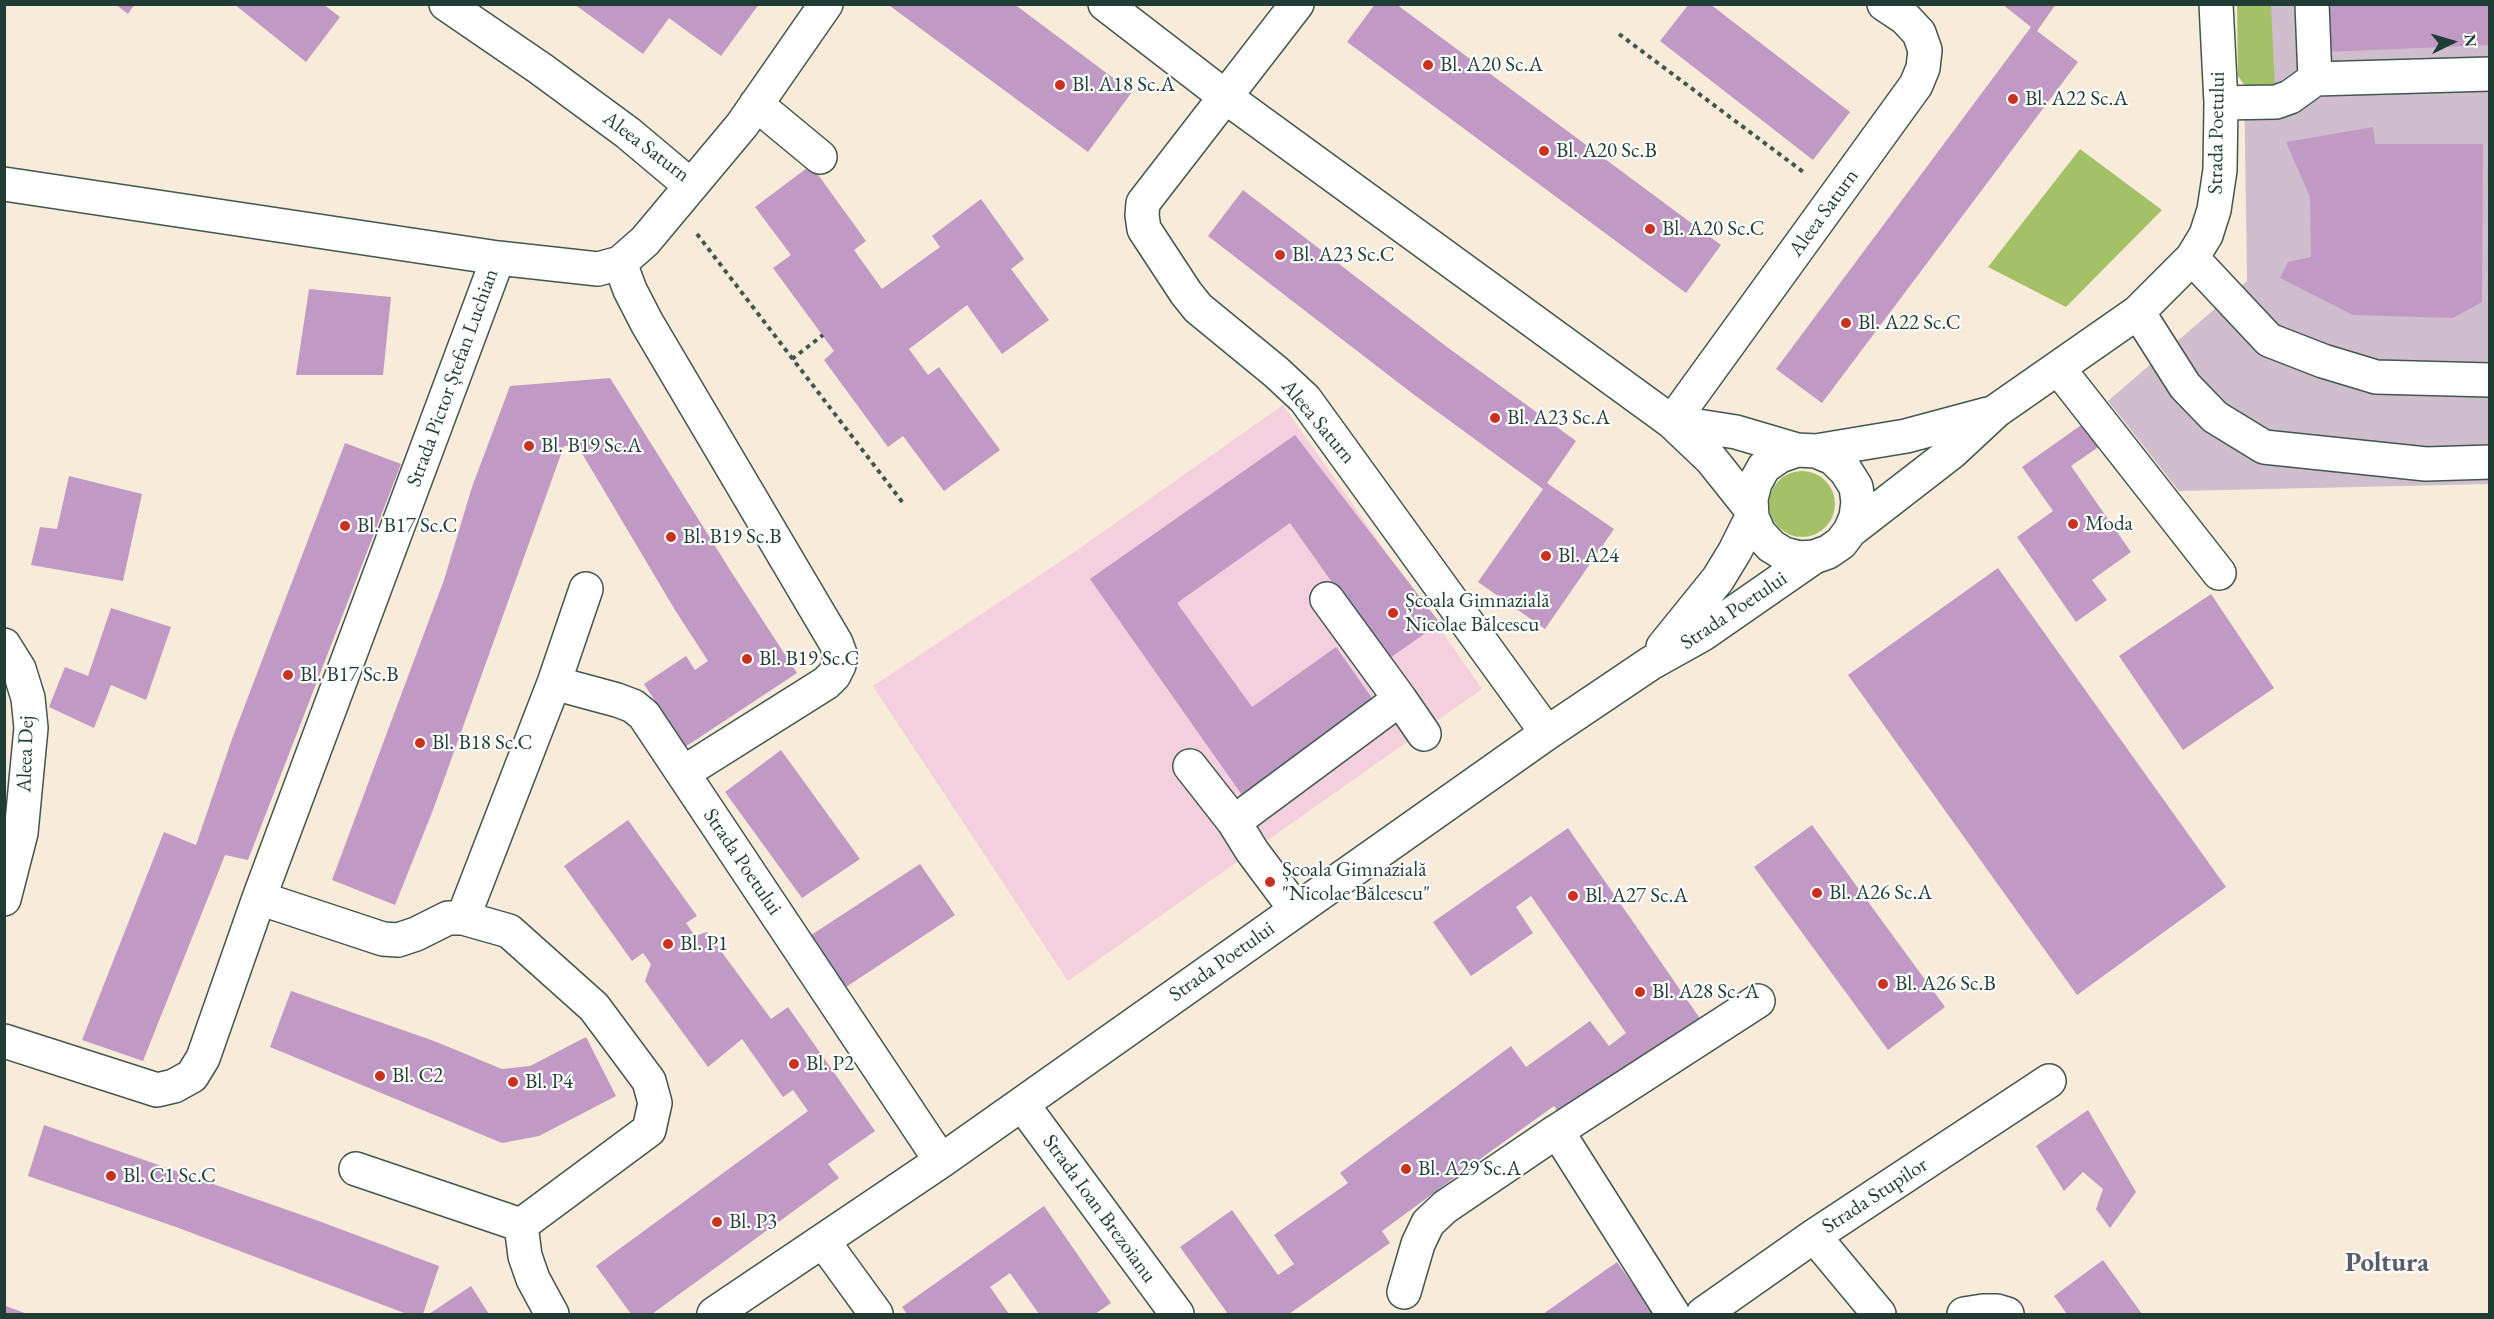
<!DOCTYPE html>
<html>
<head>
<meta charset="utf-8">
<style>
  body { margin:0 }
  #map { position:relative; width:2494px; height:1319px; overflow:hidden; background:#f8ebd9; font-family:"EB Garamond",serif }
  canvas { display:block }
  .frame { position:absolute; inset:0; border:6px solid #1f3d34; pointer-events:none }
  .north { position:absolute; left:2422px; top:12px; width:60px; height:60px; -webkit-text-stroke:4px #fff; paint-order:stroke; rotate:85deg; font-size:16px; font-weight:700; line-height:24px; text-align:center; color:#1f3d34 }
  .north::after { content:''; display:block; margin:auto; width:21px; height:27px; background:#1f3d34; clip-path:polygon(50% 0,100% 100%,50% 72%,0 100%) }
</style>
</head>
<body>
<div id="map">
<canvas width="2494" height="1319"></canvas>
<div class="frame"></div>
<div class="north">N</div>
</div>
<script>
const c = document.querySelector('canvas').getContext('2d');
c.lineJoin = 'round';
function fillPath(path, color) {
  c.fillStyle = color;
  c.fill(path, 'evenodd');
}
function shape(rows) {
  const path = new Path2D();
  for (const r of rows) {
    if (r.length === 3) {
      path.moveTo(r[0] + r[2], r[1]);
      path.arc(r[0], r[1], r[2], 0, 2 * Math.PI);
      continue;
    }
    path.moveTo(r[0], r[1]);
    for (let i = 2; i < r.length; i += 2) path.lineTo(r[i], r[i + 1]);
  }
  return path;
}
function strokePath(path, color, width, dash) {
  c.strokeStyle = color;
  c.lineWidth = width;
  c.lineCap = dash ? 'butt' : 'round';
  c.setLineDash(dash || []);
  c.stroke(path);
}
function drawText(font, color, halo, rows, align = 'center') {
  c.font = font + ' "EB Garamond",serif';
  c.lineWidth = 4.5;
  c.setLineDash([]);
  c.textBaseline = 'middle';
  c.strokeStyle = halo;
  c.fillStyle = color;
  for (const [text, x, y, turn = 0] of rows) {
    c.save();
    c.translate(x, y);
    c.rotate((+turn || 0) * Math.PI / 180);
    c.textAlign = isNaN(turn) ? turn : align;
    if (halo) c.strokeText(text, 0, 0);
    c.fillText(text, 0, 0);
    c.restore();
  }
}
fillPath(shape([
  [1283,405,1482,689,1068,981,873,686,1073,553]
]), '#f4cfdd');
fillPath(shape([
  [2243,5,2489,5,2489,484,2179,491,2108,401,2247,281]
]), '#d0bdcd');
fillPath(shape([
  [2237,5,2271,5,2275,90,2256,90,2245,86,2238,76],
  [2080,149,2162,210,2066,307,1988,267],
  [1802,504,33]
]), '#a5c168');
fillPath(shape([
  [115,4,135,4,128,14],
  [234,4,323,4,340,17,306,62],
  [574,4,678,5,759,4,721,56,669,18,643,54],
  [892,4,1014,4,1132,92,1088,152,890,6],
  [1375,4,1396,4,1721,245,1686,293,1347,42],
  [1689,4,1710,4,1850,112,1813,160,1660,41],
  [2002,4,2056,4,2037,31,2078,62,1822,403,1776,369,2031,27],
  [2325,4,2490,4,2490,45,2327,52],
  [2373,127,2375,144,2483,144,2482,302,2453,318,2353,315,2280,278,2288,262,2311,257,2310,197,2286,142],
  [811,165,866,241,854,250,882,289,940,247,932,236,981,199,1024,259,1011,269,1049,320,1002,354,967,305,909,349,928,375,939,367,1000,450,944,491,903,436,888,447,824,360,834,351,773,268,791,255,755,207],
  [1243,190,1447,347,1576,441,1547,483,1614,529,1545,629,1478,582,1543,489,1413,394,1208,236],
  [309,289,391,297,383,375,296,375],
  [610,378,732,573,797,673,685,747,644,684,686,656,695,670,708,661,675,610,577,445,564,446,433,810,395,905,332,880,444,580,472,487,510,386],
  [2084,423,2100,446,2071,466,2131,552,2092,580,2107,600,2076,622,2017,537,2053,511,2022,467],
  [1295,435,1440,623,1387,660,1290,523,1177,603,1252,707,1336,647,1374,701,1242,795,1090,579],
  [345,443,401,464,248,860,225,855,143,1061,82,1040,164,832,196,845,232,739],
  [69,476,142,494,123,581,31,565,40,527,57,529],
  [1998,568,2226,887,2077,995,1848,675],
  [2211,594,2274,688,2183,750,2119,656],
  [111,608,171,627,146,700,111,685,94,728,49,707,65,667,88,676],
  [781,750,860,859,802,898,725,792],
  [628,820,697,916,686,923,695,936,707,932,771,1019,788,1007,875,1131,828,1164,839,1178,652,1314,631,1314,596,1266,808,1111,793,1090,783,1097,742,1039,708,1067,645,981,651,964,643,953,632,961,564,866],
  [1812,825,1945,1007,1888,1050,1754,867],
  [1568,828,1701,1020,1563,1119,1554,1106,1473,1164,1382,1231,1390,1243,1289,1314,1228,1314,1180,1247,1232,1210,1278,1275,1294,1264,1274,1235,1348,1183,1340,1173,1511,1046,1526,1067,1590,1021,1609,1046,1626,1033,1531,896,1516,907,1533,933,1471,976,1433,922],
  [920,864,955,915,843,989,805,939],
  [291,991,434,1041,502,1069,530,1066,586,1037,616,1096,539,1136,502,1143,270,1047],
  [2088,1110,2136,1192,2110,1228,2096,1209,2103,1189,2083,1172,2064,1191,2036,1146],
  [44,1125,316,1220,439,1266,423,1314,407,1314,176,1227,28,1176],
  [1044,1206,1111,1303,1095,1314,1039,1314,1010,1273,990,1287,1009,1314,907,1314,902,1307],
  [2103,1260,2142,1314,2067,1314,2054,1296],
  [1617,1262,1654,1314,1543,1314],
  [471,1286,489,1314,429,1314],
  [6,1306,27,1314,4,1314]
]), '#c199c5');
const minor = shape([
  [446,4,541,69,628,133,691,186],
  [1105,4,1227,98,1672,422,1711,459,1751,509],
  [1297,4,1143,203,1142,215,1144,229,1186,293,1198,308,1276,372,1305,399,1547,733],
  [2312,4,2315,79],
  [2221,103,2276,102,2290,97,2315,79,2490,74],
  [756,104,820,157],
  [4,184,498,258,598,269,620,263,645,241,742,125,826,4],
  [2192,258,2269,340,2323,361,2376,377,2490,380],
  [620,263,630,290,647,323,836,643,840,654,839,665,834,675,826,683,683,773],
  [2138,312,2185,386,2215,417,2264,447,2426,464,2490,462],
  [2058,368,2219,573],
  [1797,450,1736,432,1672,422,1916,85,1923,68,1925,50,1919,33,1905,18,1884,4],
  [1816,451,1906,436,1988,414],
  [1850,531,1952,452,1996,411,2138,312,2192,258,2206,235,2214,210,2220,170,2221,103,2216,4],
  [586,589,554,683,617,700,633,706,644,715,941,1161],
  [4,645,19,669,28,698,31,728,21,833,4,899],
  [1663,647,1718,579,1735,551,1752,517,1751,499,1755,483,1764,467,1780,456,1797,450,1816,451,1833,458,1846,471,1856,487,1858,502,1856,517,1850,531,1841,543,1828,552,1814,557,1799,558,1784,554,1771,546,1759,533,1752,517],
  [1400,699,1424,734],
  [1190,766,1234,822,1252,851,1296,910],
  [1234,822,1400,699,1327,599],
  [259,898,383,939,398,940,416,934,448,918,463,918,509,931,594,1007,649,1081,655,1103,649,1130,521,1225,525,1256,533,1279,552,1314],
  [463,918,554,683],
  [4,1041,157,1090,174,1086,192,1076,203,1058,259,898,498,258],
  [1022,1104,1177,1314],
  [356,1169,521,1225],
  [1814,1236,1879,1314],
  [823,1241,876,1314],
  [1404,1292,1418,1244,1428,1223,1445,1207,1557,1131],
  [714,1314,941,1161,1547,733,1651,663,1703,634,1814,557],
  [1673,1314,1557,1131,1758,1001],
  [1703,1314,1814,1236,2049,1081],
  [1964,1314,1983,1311,1997,1311,2007,1314]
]);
strokePath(minor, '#40574d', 36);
strokePath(shape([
  [1619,34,1806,174],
  [697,234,903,503],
  [792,359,823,335]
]), '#40574d', 4, [4.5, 4.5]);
strokePath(minor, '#fff', 33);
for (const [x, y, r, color] of [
  [1428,65,6,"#c8321e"],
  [1060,85,6,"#c8321e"],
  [2013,99,6,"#c8321e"],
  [1544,151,6,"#c8321e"],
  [1650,229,6,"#c8321e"],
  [1280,255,6,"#c8321e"],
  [1846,323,6,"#c8321e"],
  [1495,418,6,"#c8321e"],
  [529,446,6,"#c8321e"],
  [2073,524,6,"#c8321e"],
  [345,526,6,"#c8321e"],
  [671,537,6,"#c8321e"],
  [1546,556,6,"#c8321e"],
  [1393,613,6,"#c8321e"],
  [747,659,6,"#c8321e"],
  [288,675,6,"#c8321e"],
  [420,743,6,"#c8321e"],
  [1270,882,6,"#c8321e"],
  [1817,893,6,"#c8321e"],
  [1573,896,6,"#c8321e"],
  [668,944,6,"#c8321e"],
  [1883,984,6,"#c8321e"],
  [1640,992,6,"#c8321e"],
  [794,1064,6,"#c8321e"],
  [380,1076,6,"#c8321e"],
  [513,1082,6,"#c8321e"],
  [1406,1169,6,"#c8321e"],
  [111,1176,6,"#c8321e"],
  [717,1222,6,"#c8321e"]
]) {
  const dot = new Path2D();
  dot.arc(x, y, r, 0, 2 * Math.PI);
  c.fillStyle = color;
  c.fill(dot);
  strokePath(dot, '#fff', 2);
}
drawText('21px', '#1f3d34', '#fff', [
  ["Bl. A20 Sc.A",1440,65],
  ["Bl. A18 Sc.A",1072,85],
  ["Bl. A22 Sc.A",2025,99],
  ["Bl. A20 Sc.B",1556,151],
  ["Bl. A20 Sc.C",1662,229],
  ["Bl. A23 Sc.C",1292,255],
  ["Bl. A22 Sc.C",1858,323],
  ["Bl. A23 Sc.A",1507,418],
  ["Bl. B19 Sc.A",541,446],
  ["Moda",2085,524],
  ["Bl. B17 Sc.C",357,526],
  ["Bl. B19 Sc.B",683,537],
  ["Bl. A24",1558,556],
  ["Școala Gimnazială",1405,601],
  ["Nicolae Bălcescu",1405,625],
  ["Bl. B19 Sc.C",759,659],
  ["Bl. B17 Sc.B",300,675],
  ["Bl. B18 Sc.C",432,743],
  ["Școala Gimnazială",1282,870],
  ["\"Nicolae Bălcescu\"",1282,894],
  ["Bl. A26 Sc.A",1829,893],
  ["Bl. A27 Sc.A",1585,896],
  ["Bl. P1",680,944],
  ["Bl. A26 Sc.B",1895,984],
  ["Bl. A28 Sc. A",1652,992],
  ["Bl. P2",806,1064],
  ["Bl. C2",392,1076],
  ["Bl. P4",525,1082],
  ["Bl. A29 Sc.A",1418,1169],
  ["Bl. C1 Sc.C",123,1176],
  ["Bl. P3",729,1222]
], 'left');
drawText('21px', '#1f3d34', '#fff', [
  ["Strada Poetului",2217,133,-89],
  ["Aleea Saturn",646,147,37],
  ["Aleea Saturn",1824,213,-54],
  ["Strada Pictor Ștefan Luchian",453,378,-70],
  ["Aleea Saturn",1318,422,50],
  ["Strada Poetului",1734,611,-34],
  ["Aleea Dej",26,754,-88],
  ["Strada Poetului",742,862,56],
  ["Strada Poetului",1222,962,-35],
  ["Strada Stupilor",1875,1196,-33],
  ["Strada Ioan Brezoianu",1099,1209,54]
]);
drawText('bold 27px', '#585d67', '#fff', [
  ["Poltura",2387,1264]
]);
</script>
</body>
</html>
